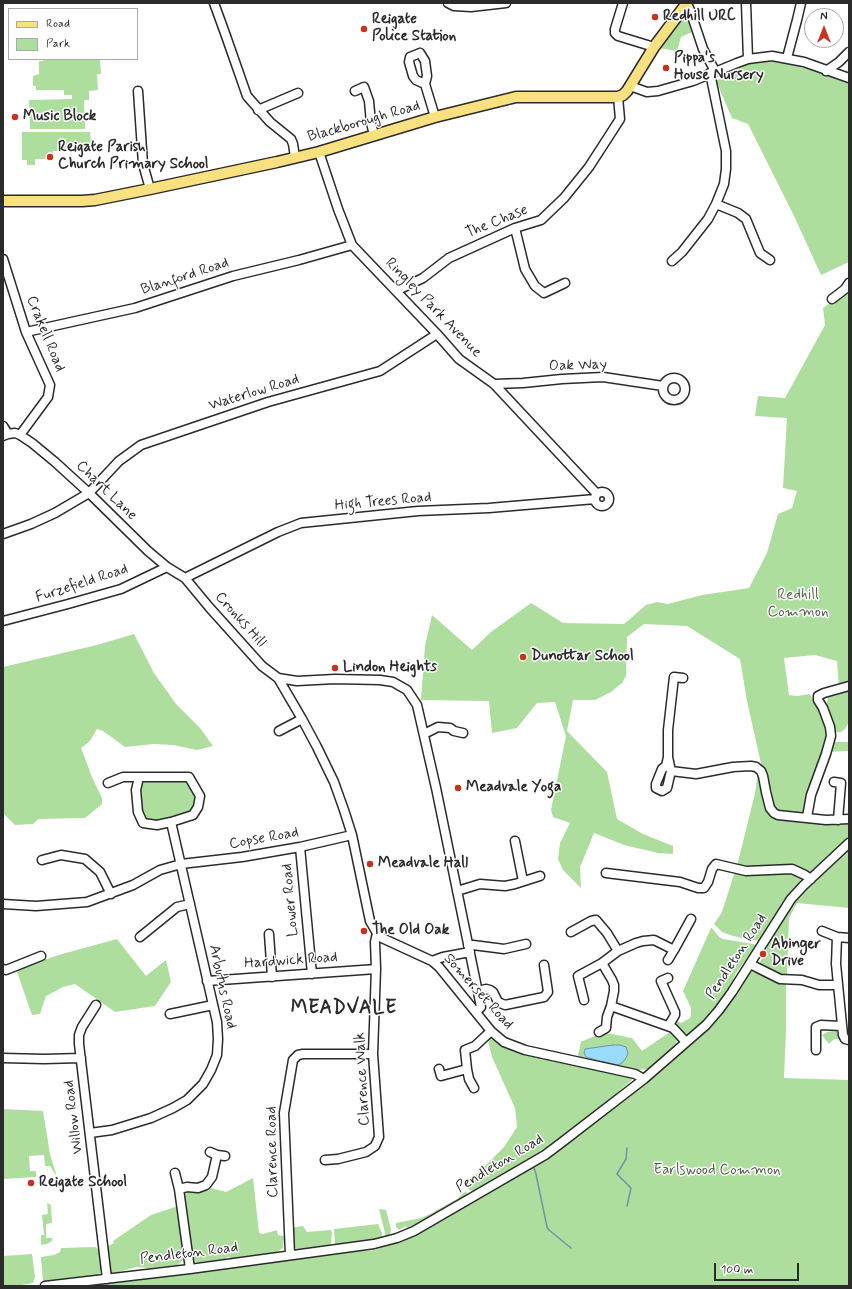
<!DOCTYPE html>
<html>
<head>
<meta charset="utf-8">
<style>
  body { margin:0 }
  #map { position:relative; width:852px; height:1289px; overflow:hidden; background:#fff; font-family:Mynerve,sans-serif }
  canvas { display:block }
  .frame { position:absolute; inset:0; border:4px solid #2b2b2b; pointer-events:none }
  .legend { position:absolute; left:8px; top:8px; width:130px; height:52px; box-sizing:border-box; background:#fff; border:1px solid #aaa; margin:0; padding:5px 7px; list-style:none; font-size:12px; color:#2b2b2b }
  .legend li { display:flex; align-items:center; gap:8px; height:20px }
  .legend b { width:20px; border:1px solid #aaa }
  .north { position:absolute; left:804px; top:8px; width:40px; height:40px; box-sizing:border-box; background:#fff; border:1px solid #aaa; border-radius:50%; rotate:0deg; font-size:11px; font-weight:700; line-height:16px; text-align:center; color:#2b2b2b }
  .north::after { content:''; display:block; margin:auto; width:14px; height:18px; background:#c8321e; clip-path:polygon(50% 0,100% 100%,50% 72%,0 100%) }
  .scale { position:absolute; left:714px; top:1263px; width:85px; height:18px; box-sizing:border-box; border:2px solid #2b2b2b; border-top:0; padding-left:5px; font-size:12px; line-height:14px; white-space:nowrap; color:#2b2b2b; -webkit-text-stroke:3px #fff; paint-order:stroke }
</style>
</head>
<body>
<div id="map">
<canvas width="852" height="1289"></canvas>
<div class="frame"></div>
<ul class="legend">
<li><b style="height:5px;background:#fae180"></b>Road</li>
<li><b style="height:11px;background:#aede9e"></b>Park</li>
</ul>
<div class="north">N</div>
<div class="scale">100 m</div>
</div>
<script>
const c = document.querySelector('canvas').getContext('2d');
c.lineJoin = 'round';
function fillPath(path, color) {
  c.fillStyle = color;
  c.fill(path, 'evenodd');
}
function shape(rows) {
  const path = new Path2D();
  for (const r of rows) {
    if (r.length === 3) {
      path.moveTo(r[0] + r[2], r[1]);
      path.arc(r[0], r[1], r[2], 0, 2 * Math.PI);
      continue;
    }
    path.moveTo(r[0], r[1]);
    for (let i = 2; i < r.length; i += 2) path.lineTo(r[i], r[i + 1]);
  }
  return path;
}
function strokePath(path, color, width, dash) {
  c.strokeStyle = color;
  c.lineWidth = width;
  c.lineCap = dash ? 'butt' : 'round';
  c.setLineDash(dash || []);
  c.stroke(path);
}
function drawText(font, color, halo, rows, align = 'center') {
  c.font = font + ' Mynerve,sans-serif';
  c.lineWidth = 3;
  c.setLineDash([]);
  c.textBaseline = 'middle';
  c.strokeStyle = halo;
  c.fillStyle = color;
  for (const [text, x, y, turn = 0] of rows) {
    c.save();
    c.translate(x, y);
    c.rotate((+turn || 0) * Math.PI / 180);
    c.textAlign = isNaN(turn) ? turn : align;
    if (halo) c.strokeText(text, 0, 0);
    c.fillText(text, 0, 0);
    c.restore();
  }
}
fillPath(shape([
  [685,17,688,19,692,32,681,37,677,51,659,48,683,18],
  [43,59,100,59,101,74,97,74,98,90,89,91,89,100,84,100,85,129,30,129,29,100,72,99,72,95,64,95,64,90,36,90,36,86,33,86,33,76,39,74,39,61,43,61],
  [779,61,825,74,849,84,849,262,821,275,794,216,748,124,732,118,716,81,750,62],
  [22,132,90,132,92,151,53,151,53,154,50,154,50,159,35,159,35,165,27,165,27,160,22,160],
  [849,290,849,684,839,687,837,661,815,655,784,658,789,695,797,696,810,694,816,706,827,703,828,696,849,690,849,722,845,729,841,732,830,733,830,742,849,742,848,751,825,752,805,814,780,812,775,809,771,805,762,768,747,701,740,659,687,626,644,624,627,637,626,676,622,683,611,692,595,700,573,700,567,731,607,772,617,819,643,834,673,846,673,854,658,853,624,845,594,833,580,867,581,888,563,870,558,859,560,843,570,823,553,817,551,810,566,736,555,702,537,703,517,728,492,733,489,701,421,700,425,646,432,615,472,650,491,632,531,603,563,623,624,624,646,605,657,602,668,604,702,595,749,588,767,553,778,514,792,508,797,491,783,488,787,418,755,416,758,396,785,398,825,325,823,308],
  [134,634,154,673,176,704,200,728,213,746,197,750,173,745,154,744,125,747,103,731,97,729,90,741,81,748,92,777,102,798,102,804,85,818,38,819,33,824,15,825,3,813,3,667,97,645],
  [758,772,768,812,849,821,849,838,812,872,808,874,737,866,755,793],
  [141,781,186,781,193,788,197,795,195,808,191,812,164,821,148,820,141,814,140,789],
  [849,848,849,908,797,903,789,918,787,975,780,974,761,966,760,962,766,952,767,946,794,902],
  [735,871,793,872,801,877,802,880,801,883,781,907,759,941,733,936,722,932,714,924,722,912],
  [711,928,713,929,719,937,723,939,753,944,756,946,736,973,727,994,702,1024,691,1034,687,1034,682,1032,676,1023,677,1021,681,1023,690,1018,691,1014,691,1008,683,991],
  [117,939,146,976,166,960,171,982,155,1006,115,1012,75,984,63,987,46,996,40,1014,32,1015,16,969,62,954],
  [751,972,759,973,774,981,786,983,786,1031,784,1078,849,1080,849,1286,70,1286,351,1250,367,1251,374,1250,405,1239,500,1184,656,1073,709,1027,747,975,748,976],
  [837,1031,839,1039,834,1039,829,1044,822,1035,827,1032],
  [670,1032,673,1035,675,1034,677,1036,676,1044,674,1047,648,1069,637,1070,624,1068,621,1065,618,1065,622,1063,620,1045,585,1049,584,1053,586,1057,584,1058,578,1056,581,1041,583,1041,597,1035,599,1038,607,1033,632,1038,642,1051],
  [491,1039,510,1049,628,1075,632,1078,632,1080,604,1104,556,1140,541,1151,473,1191,469,1190,466,1187,470,1181,504,1147,517,1127,515,1108,492,1057,488,1040],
  [3,1109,43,1111,50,1154,57,1177,50,1166,45,1166,44,1155,29,1156,30,1171,36,1171,36,1177,3,1179],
  [253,1178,259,1233,263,1234,277,1230,278,1235,284,1236,283,1248,277,1252,232,1259,229,1257,226,1258,224,1260,200,1262,196,1262,191,1259,183,1193,187,1191,205,1188,208,1191,211,1188,226,1192],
  [466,1191,467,1193,466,1197,424,1221,407,1228,406,1226,399,1230,396,1227,396,1223,421,1218,430,1214,457,1199],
  [47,1203,51,1205,52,1223,46,1224,46,1238,52,1238,52,1241,47,1244,41,1245,41,1235,44,1235,42,1215,48,1214],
  [178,1206,184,1256,182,1261,178,1265,149,1268,136,1267,118,1272,110,1273,104,1248,114,1243,113,1241,151,1215],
  [379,1209,386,1210,391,1229,390,1237,386,1237],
  [378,1224,382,1233,382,1238,381,1239,335,1244,334,1229],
  [303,1226,307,1232,331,1230,332,1233,331,1244,329,1246,298,1249,295,1248,292,1246,289,1228],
  [95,1247,99,1250,101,1268,100,1273,97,1276,44,1282,43,1281,41,1257,54,1255,60,1252,61,1248],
  [32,1254,35,1277,33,1283,22,1285,3,1286,3,1256]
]), '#aede9e');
const water = shape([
  [613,1045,620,1045,626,1047,628,1053,626,1058,622,1063,618,1065,596,1060,586,1057,584,1053,585,1049,613,1045]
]);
fillPath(water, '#99dbfb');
strokePath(water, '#6d95a8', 1);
strokePath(shape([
  [627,1148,626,1159,617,1174,631,1188,627,1206],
  [533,1165,536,1174,547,1227,549,1230,571,1248]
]), '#6d95a8', 1.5);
const minor = shape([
  [214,3,226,36,247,96,270,122,291,139,293,144,295,157],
  [448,3,454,6,471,7,506,3],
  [623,3,615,29,615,33,618,36,654,47],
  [746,3,748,59],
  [687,4,690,10,703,49,715,71],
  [420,53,425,61,427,76,425,84,416,80,413,76,409,62,410,57,420,53],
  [787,58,797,20,801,3],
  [826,71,839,62,849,52],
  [425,84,435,117],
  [630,86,647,92,658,91,693,81,737,63,748,59,772,56,804,62,849,78],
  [138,91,143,164,150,189],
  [355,91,364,87,369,101,371,123,374,135],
  [258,110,298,93],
  [319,152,338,209,352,245,437,334,459,359,494,384,597,494],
  [716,204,738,213,746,219,760,253,770,260],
  [515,228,525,269,535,286,544,293,565,283],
  [3,259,26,332,50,385,48,397,20,435],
  [672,261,682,252,708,219,716,204,724,184,726,169,726,151,710,73],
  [396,291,423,278,449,258,515,228,541,220,564,198,589,167,620,119,618,97],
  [832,299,845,289,849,283],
  [26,332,135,308,233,276,299,260,352,245],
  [674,389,11],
  [494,384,523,383,562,379,603,377,663,386],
  [3,426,8,434],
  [3,436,8,434,15,433,20,435,32,443,55,462,89,493,148,551,167,567,185,578,209,607,262,666,278,678,302,719,317,747,334,782,344,810,352,835,370,921,377,933,382,938,432,961,439,967,491,1031,504,1042,525,1050,635,1074,644,1079],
  [602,499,7],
  [3,534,31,524,55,513,89,493,119,461,141,445,268,402,380,371,437,334],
  [185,578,278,532,301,523,418,511,489,508,595,499],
  [3,621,68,604,121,589,167,567],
  [278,678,297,681,335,679,380,680,393,682,407,690,417,705,436,788,481,1007,476,1012],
  [279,731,302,719],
  [424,734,438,727,450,728,454,731,463,733],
  [668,757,666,766,662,769,656,784,656,788,662,791,667,788,671,771,668,757,668,730,674,677,683,678],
  [671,771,696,774,733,767,751,766,756,767,761,771,763,776,766,792,770,808,774,813,778,815,826,820,849,819],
  [139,777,136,790,138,812,143,823,157,825,171,822],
  [834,782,841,783,838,820],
  [807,817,811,795,826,754,831,736,830,727,823,708,818,700,818,696,824,693,849,686],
  [515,841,523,881],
  [300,847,312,974],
  [42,860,61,855,85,859,100,872,111,894],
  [606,873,680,882,698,888,704,888,708,882,712,869,716,864,746,871,792,869,805,875,811,879],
  [457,891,480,884,505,886,515,884,540,876],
  [3,904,36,906,87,902,133,885,160,870,181,864,242,857,300,847,352,835],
  [822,931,837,937],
  [571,932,591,921,596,920,607,933,618,951],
  [269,934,272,977],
  [140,937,177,907,190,904],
  [849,938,837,937,836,964,843,1035,845,1039,849,1040],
  [468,945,473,945,504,949,526,944],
  [668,960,674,950],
  [432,961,443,957,470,952],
  [750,964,780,979,802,980,819,985,837,985],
  [3,969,6,970,41,956],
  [668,978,661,981,675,1012,675,1015,669,1025],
  [207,981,376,969],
  [478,991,486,989,490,990,493,992,498,1002,505,1005,544,997,548,992,544,965],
  [584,1000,578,976,602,963],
  [96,1005,82,1027,79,1035,79,1044,107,1279],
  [170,1014,213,1005],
  [599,1032,606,1028,607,1017,611,1006],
  [686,1042,673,1028,611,1006,614,991,614,985,612,980,602,963,618,951,636,943,643,941,654,940,674,950,691,919],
  [816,1050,816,1027,821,1025,841,1026],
  [3,1058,44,1059,81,1058],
  [439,1069,441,1076,467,1069,465,1050,475,1046,491,1031],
  [467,1069,469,1079,474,1088],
  [90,1133,112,1130,151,1118,173,1108,187,1100,203,1084,211,1070,217,1055,218,1039,217,1022,171,822,193,815,198,807,200,796,189,777,123,777,108,783],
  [210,1152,217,1155,225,1156],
  [325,1160,338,1159,366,1152,375,1146,379,1137,373,1054,376,969,375,942,377,933],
  [175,1173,179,1189,190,1269],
  [179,1189,187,1187,198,1188,206,1185,212,1177,217,1155],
  [290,1255,284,1113,293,1060,298,1055,303,1054,373,1054],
  [45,1286,190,1269,374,1244,397,1238,414,1231,545,1155,561,1143,644,1079,706,1025,719,1010,732,992,791,899,803,886,849,843]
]);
const major = shape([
  [3,201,82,201,95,200,150,189,277,162,319,152,435,117,516,97,618,97,623,95,627,91,654,47,687,3]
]);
strokePath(minor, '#2b2b2b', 11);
strokePath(major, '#2b2b2b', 13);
strokePath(minor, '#fff', 8);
strokePath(major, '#fae180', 10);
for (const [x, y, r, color] of [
  [655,17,4,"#c8321e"],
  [364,29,4,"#c8321e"],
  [666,68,4,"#c8321e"],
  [15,117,4,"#c8321e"],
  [50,157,4,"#c8321e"],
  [523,657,4,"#c8321e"],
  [335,668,4,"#c8321e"],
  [458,788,4,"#c8321e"],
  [370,864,4,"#c8321e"],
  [364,931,4,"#c8321e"],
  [763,954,4,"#c8321e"],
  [31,1183,4,"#c8321e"]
]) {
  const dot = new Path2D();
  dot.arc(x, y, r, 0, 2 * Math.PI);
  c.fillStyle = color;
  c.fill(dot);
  strokePath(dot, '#fff', 1.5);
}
drawText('bold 15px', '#2b2b2b', '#fff', [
  ["Redhill URC",663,17],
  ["Reigate",372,20],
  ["Police Station",372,37],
  ["Pippa's",674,59],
  ["House Nursery",674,76],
  ["Music Block",23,117],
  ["Reigate Parish",58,148],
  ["Church Primary School",58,165],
  ["Dunottar School",531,657],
  ["Lindon Heights",343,668],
  ["Meadvale Yoga",466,788],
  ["Meadvale Hall",378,864],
  ["The Old Oak",372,931],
  ["Abinger",771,945],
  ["Drive",771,962],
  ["Reigate School",39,1183]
], 'left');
drawText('15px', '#2b2b2b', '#fff', [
  ["Blackborough Road",364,122,-16],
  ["The Chase",497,222,-22],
  ["Blanford Road",185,277,-18],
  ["Ringley Park Avenue",433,308,46],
  ["Crakell Road",45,334,68],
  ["Oak Way",578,366,-2],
  ["Waterlow Road",254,393,-17],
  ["Chart Lane",106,491,44],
  ["High Trees Road",383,502,-5],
  ["Furzefield Road",82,584,-18],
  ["Cronks Hill",240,620,48],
  ["Copse Road",264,839,-10],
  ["Lower Road",291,900,-95],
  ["Pendleton Road",737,957,-57],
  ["Hardwick Road",291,961,-4],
  ["Arbutus Road",222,987,78],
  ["Somerset Road",478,992,48],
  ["Clarence Walk",363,1079,-93],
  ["Willow Road",74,1117,-97],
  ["Clarence Road",273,1152,-91],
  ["Pendleton Road",500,1164,-31],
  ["Pendleton Road",189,1254,-7]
]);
drawText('15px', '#52614e', '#fff', [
  ["Redhill",798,596],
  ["Common",798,613],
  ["Earlswood Common",717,1171]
]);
c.letterSpacing = '1px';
drawText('bold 19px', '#2b2b2b', '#fff', [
  ["MEADVALE",344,1009]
]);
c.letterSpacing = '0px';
</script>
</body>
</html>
